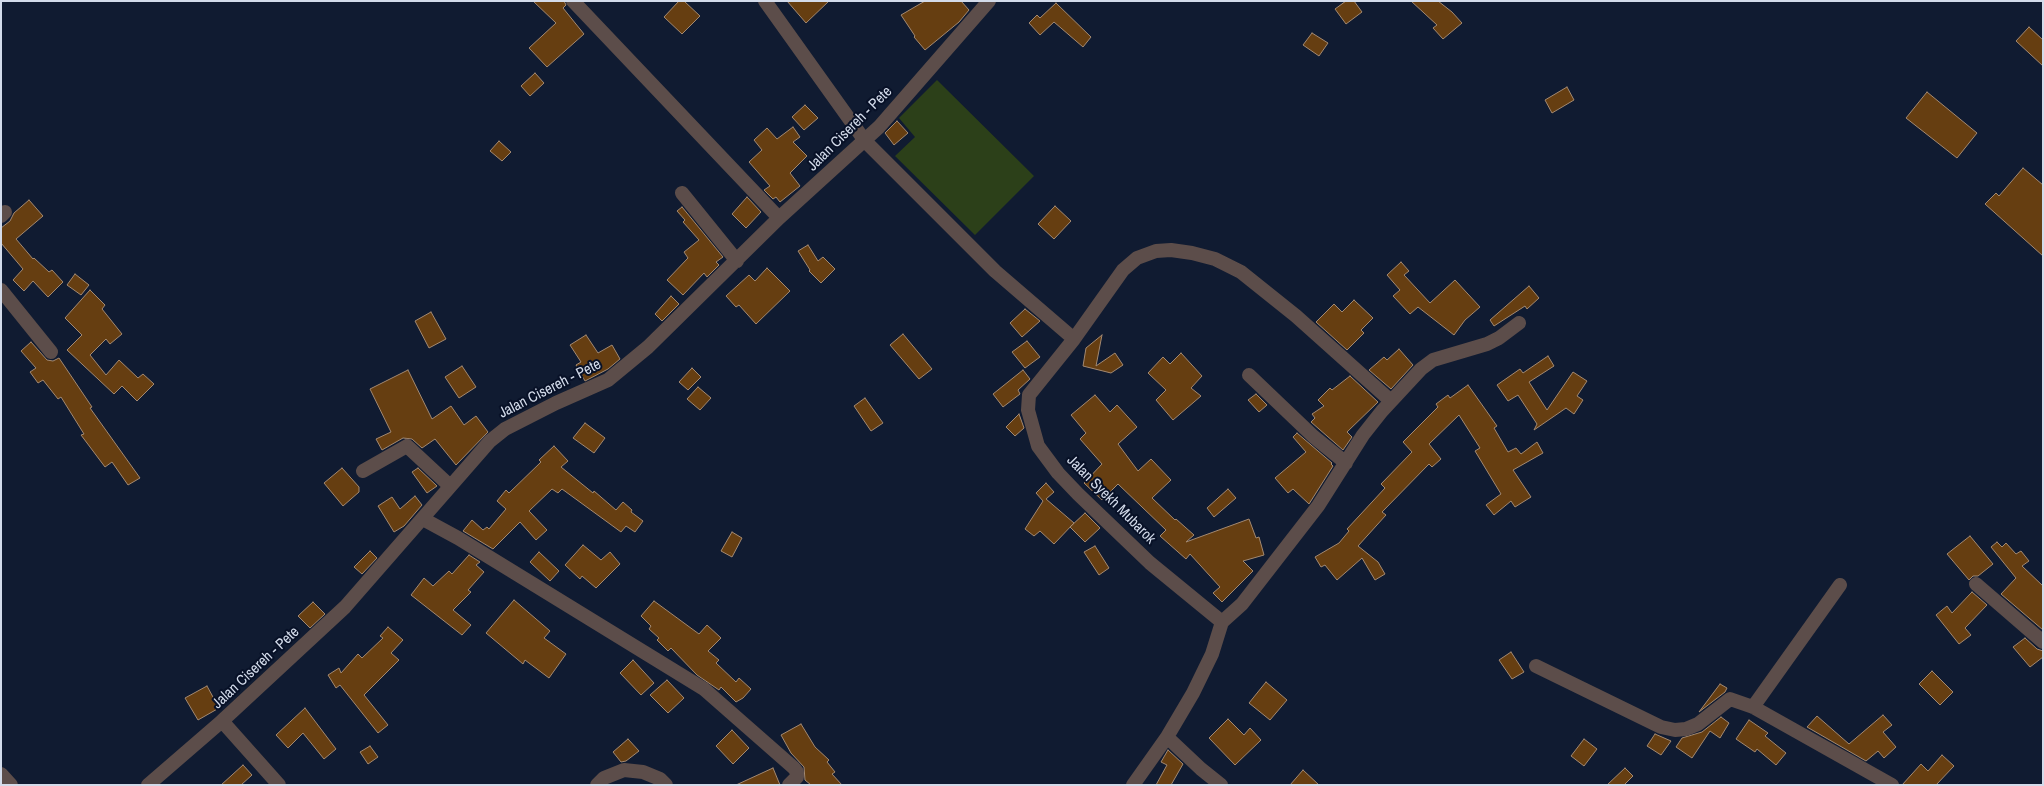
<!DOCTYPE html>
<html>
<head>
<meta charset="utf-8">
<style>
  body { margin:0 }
  #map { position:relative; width:2044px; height:786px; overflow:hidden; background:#101b31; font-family:"Archivo Narrow",sans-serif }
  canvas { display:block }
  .frame { position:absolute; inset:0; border:2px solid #d3dbea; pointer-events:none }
</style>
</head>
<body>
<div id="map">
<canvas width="2044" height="786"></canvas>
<div class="frame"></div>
</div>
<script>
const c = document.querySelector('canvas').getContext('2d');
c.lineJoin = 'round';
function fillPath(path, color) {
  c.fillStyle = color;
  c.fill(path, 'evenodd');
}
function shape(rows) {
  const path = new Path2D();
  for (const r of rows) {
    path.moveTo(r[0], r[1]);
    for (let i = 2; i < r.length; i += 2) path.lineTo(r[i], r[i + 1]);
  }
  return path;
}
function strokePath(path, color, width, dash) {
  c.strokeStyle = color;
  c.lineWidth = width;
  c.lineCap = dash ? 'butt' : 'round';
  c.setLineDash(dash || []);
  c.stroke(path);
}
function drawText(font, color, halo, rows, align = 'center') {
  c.font = font + ' "Archivo Narrow",sans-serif';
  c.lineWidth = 4;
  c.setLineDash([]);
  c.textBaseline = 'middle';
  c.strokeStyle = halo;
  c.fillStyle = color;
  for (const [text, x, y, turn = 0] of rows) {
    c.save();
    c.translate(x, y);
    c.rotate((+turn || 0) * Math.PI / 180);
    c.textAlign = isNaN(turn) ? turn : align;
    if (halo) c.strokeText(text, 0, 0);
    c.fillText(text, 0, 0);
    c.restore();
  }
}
fillPath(shape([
  [937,80,1034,176,975,235,895,156,915,137,899,118]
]), '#2c4019');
const building = shape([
  [533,1,564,1,566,5,563,8,584,34,547,67,529,48,556,23,533,1],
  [679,1,684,1,700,16,682,34,664,17,679,1],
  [787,1,829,1,806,23,787,1],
  [925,1,961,1,969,10,959,22,925,50,914,37,915,36,901,15,925,1],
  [1346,1,1354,1,1362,12,1346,24,1335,9,1346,1],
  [1411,1,1438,1,1452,12,1462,23,1443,39,1433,28,1437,25,1411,1],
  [1056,3,1091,37,1083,47,1054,22,1040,35,1029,23,1037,15,1040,18,1056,3],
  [2029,27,2043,40,2043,66,2016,41,2029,27],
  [1312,33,1328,43,1319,56,1303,45,1312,33],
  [535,73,544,83,530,96,521,86,535,73],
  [1567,87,1574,100,1552,113,1545,100,1567,87],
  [1927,92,1977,133,1957,158,1906,118,1927,92],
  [805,105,818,118,804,130,792,117,805,105],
  [897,121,908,133,894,145,885,133,897,121],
  [793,127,800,137,793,142,807,156,790,173,800,186,780,202,776,197,773,199,764,190,770,186,749,162,762,150,754,140,767,128,777,139,793,127],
  [499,141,511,152,502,161,490,151,499,141],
  [2023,168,2043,185,2043,256,1985,204,1996,193,1999,196,2023,168],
  [747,197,761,212,746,228,732,214,747,197],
  [29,200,43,216,16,239,33,259,34,258,49,272,52,270,63,282,48,297,33,281,24,291,13,280,23,269,1,243,1,228,10,221,14,213,29,200],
  [1055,206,1071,221,1054,239,1038,224,1055,206],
  [682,207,723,257,716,262,719,265,707,277,704,273,683,295,667,280,688,258,684,252,699,240,683,222,685,220,677,211,682,207],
  [808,245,818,261,823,257,835,269,821,283,809,271,810,270,798,251,808,245],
  [1401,262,1409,271,1404,275,1430,303,1455,280,1480,307,1465,320,1454,335,1418,307,1410,314,1393,296,1400,290,1387,275,1401,262],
  [767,268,790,291,756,324,739,305,736,307,726,296,749,275,755,281,767,268],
  [75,274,89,285,81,295,67,285,75,274],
  [1529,286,1539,298,1527,309,1525,306,1494,326,1490,320,1529,286],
  [90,290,105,305,102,309,122,334,110,344,106,339,90,355,106,375,119,360,138,378,143,374,154,384,137,401,122,386,114,394,67,350,82,335,65,318,90,290],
  [671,296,679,304,662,321,655,314,671,296],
  [1354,300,1373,318,1361,330,1364,333,1347,350,1316,322,1334,304,1342,312,1354,300],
  [1025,309,1040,321,1022,337,1010,323,1025,309],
  [431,312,446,339,429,348,415,321,431,312],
  [903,334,932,369,919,379,890,345,903,334],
  [586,335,598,353,612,345,620,359,608,369,585,381,576,365,581,362,570,345,586,335],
  [1102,335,1096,366,1115,353,1123,365,1111,373,1083,366,1086,348,1102,335],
  [1027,341,1040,357,1025,368,1012,352,1027,341],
  [31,342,47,360,53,361,59,358,92,407,90,408,140,478,128,485,112,462,105,467,81,435,84,434,61,397,58,399,43,380,38,383,30,372,36,368,21,351,31,342],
  [1399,349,1413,365,1391,389,1369,370,1384,357,1387,360,1399,349],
  [1181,353,1202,376,1191,388,1201,396,1173,420,1156,400,1166,390,1148,373,1163,357,1170,364,1181,353],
  [1548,356,1554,366,1529,382,1547,410,1573,372,1587,381,1577,396,1583,400,1574,414,1566,408,1534,430,1537,424,1518,395,1508,401,1497,385,1520,369,1523,373,1548,356],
  [462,366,476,387,459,398,445,377,462,366],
  [692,368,701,377,688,390,679,382,692,368],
  [408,370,432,419,451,406,464,425,476,416,488,432,456,465,435,439,422,448,412,439,403,438,382,450,376,439,391,432,370,389,408,370],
  [1023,370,1030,379,1018,390,1020,394,1003,407,993,394,1023,370],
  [1350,376,1378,402,1347,432,1352,437,1343,450,1311,422,1315,418,1312,414,1324,406,1318,400,1330,388,1332,390,1350,376],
  [1468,385,1497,426,1494,428,1508,452,1516,448,1521,454,1537,442,1543,453,1513,470,1531,497,1515,507,1511,501,1494,515,1486,505,1501,494,1475,451,1480,448,1459,415,1429,444,1441,459,1432,467,1429,464,1382,512,1386,515,1358,546,1378,562,1385,574,1375,580,1362,558,1337,580,1325,565,1321,567,1315,557,1339,543,1349,531,1347,529,1385,488,1381,484,1412,452,1403,442,1438,407,1436,404,1448,395,1450,398,1468,385],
  [698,387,711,398,700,410,687,399,698,387],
  [1256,394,1267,405,1259,412,1248,400,1256,394],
  [1095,395,1110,412,1117,405,1137,427,1118,444,1138,471,1151,459,1171,480,1152,498,1175,520,1176,519,1194,535,1186,542,1249,519,1256,538,1259,537,1264,555,1243,561,1253,571,1222,602,1213,593,1220,587,1190,554,1186,559,1160,536,1166,530,1118,484,1102,500,1084,483,1102,464,1080,439,1086,433,1071,415,1095,395],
  [865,398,883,423,871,431,854,406,865,398],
  [1019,414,1024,428,1015,436,1006,427,1019,414],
  [585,423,605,438,594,453,573,438,585,423],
  [1297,433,1332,463,1331,464,1333,466,1309,504,1293,489,1288,493,1275,478,1306,452,1293,437,1297,433],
  [554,446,568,461,561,467,593,493,594,491,616,510,623,502,632,510,631,512,643,521,635,532,626,526,621,532,562,489,558,493,552,489,529,511,547,530,536,540,520,522,493,549,463,531,472,520,483,530,487,527,489,529,506,509,497,501,506,490,509,493,541,462,539,460,554,446],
  [342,468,359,487,359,492,343,506,324,483,342,468],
  [418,468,437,486,427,493,412,472,418,468],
  [1046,483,1054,492,1046,499,1074,523,1054,544,1040,531,1034,536,1025,529,1043,501,1036,493,1046,483],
  [1228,489,1236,498,1214,517,1207,508,1228,489],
  [415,496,422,505,404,526,394,532,378,506,392,497,400,509,415,496],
  [1085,513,1100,528,1085,542,1070,527,1085,513],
  [732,532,742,538,732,557,721,551,732,532],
  [1970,536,1993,564,1978,576,1973,576,1969,580,1947,554,1970,536],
  [1997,542,2002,547,2006,543,2016,554,2021,551,2029,561,2022,566,2043,586,2043,630,2001,594,2016,578,1991,547,1997,542],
  [583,545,601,560,610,552,620,564,596,588,582,576,580,579,565,565,583,545],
  [1095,546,1109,568,1099,575,1084,552,1095,546],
  [370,551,377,558,362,574,354,567,370,551],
  [539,552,559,571,550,581,530,562,539,552],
  [469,555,480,562,476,565,484,572,468,590,471,592,453,610,471,625,462,635,411,595,424,578,433,586,449,571,452,574,469,555],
  [1972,592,1987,605,1965,628,1971,635,1959,644,1936,615,1947,606,1952,613,1972,592],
  [514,600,550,631,544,638,566,654,549,678,525,660,523,664,486,633,514,600],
  [654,601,699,634,707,625,721,638,708,651,719,660,716,663,736,682,739,678,751,689,743,698,736,702,721,687,719,690,697,675,671,648,668,651,657,640,659,638,649,629,651,626,641,616,654,601],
  [313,602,325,614,310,628,298,616,313,602],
  [388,627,403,640,391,653,399,660,364,695,388,725,378,733,340,685,336,688,328,675,339,668,341,673,358,654,362,658,383,638,380,636,388,627],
  [2025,638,2037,649,2043,651,2043,657,2030,667,2013,647,2025,638],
  [1511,652,1524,672,1512,679,1499,660,1511,652],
  [633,660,654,683,641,695,620,673,633,660],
  [1932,671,1953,692,1940,705,1919,684,1932,671],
  [667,680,684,698,668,713,650,695,667,680],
  [1266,682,1287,700,1270,720,1249,703,1266,682],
  [1720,684,1727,688,1725,692,1699,712,1720,684],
  [207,686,219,708,198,720,185,698,207,686],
  [305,708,336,749,324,759,303,733,288,748,276,735,305,708],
  [1883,715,1892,725,1883,732,1896,747,1884,758,1878,751,1866,761,1807,727,1817,716,1849,744,1883,715],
  [1721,717,1729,723,1720,738,1710,731,1692,758,1676,747,1682,738,1702,732,1721,717],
  [1228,719,1244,735,1250,728,1261,740,1235,765,1209,738,1228,719],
  [1749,720,1768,733,1765,736,1786,753,1776,765,1757,749,1755,752,1736,739,1749,720],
  [801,724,815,747,829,760,827,762,835,772,832,774,842,785,811,785,805,780,804,767,791,753,781,735,801,724],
  [732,730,749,748,733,764,716,746,732,730],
  [1655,734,1671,741,1661,755,1647,746,1655,734],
  [628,739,639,751,626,761,621,762,613,752,628,739],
  [1584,739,1597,749,1584,766,1571,756,1584,739],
  [370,746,378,757,368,764,360,752,370,746],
  [1168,750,1183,764,1171,785,1156,785,1167,765,1161,762,1168,750],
  [1942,755,1954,766,1936,785,1902,785,1921,764,1928,771,1942,755],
  [243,765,252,775,241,785,221,785,243,765],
  [773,768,780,785,736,785,773,768],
  [1625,768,1633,776,1624,785,1607,785,1625,768],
  [1303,770,1319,785,1290,785,1303,770]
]);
fillPath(building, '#663e11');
strokePath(building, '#a38971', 1);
strokePath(shape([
  [573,1,779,218],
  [765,1,865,141,995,271,1074,339,1029,395,1028,410,1038,446,1058,473,1078,494,1150,563,1222,622],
  [682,193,737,261],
  [1,216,5,212],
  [1,290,51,352],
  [1074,339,1123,270,1137,258,1156,251,1171,250,1192,253,1215,259,1241,272,1296,316,1391,401],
  [1249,375,1314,437,1346,463],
  [363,471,407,446,450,486],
  [423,519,458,538,704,689,794,768,797,772,797,777,789,785],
  [1976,584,2043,642],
  [1222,622,1242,604,1318,506,1363,435,1382,411,1421,369,1433,360,1487,344,1499,338,1519,323],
  [1536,666,1661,727,1675,730,1686,729,1698,724,1730,699,1753,707,1892,785],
  [1753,707,1840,585],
  [222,721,279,785],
  [1167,737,1201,769,1221,785],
  [1,774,11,785],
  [148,785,222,721,345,607,490,441,505,429,556,403,608,380,648,347,779,218,879,127,989,1],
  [597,785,604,778,624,770,643,772,660,779,666,785],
  [1133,785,1167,737,1193,693,1212,654,1222,622]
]), '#5c4d4a', 14);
drawText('15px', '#d3dbea', '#081127', [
  ["Jalan Cisereh - Pete",850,129,-45],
  ["Jalan Cisereh - Pete",550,389,-27],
  ["Jalan Syekh Mubarok",1111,500,45],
  ["Jalan Cisereh - Pete",256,668,-43]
]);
</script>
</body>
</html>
